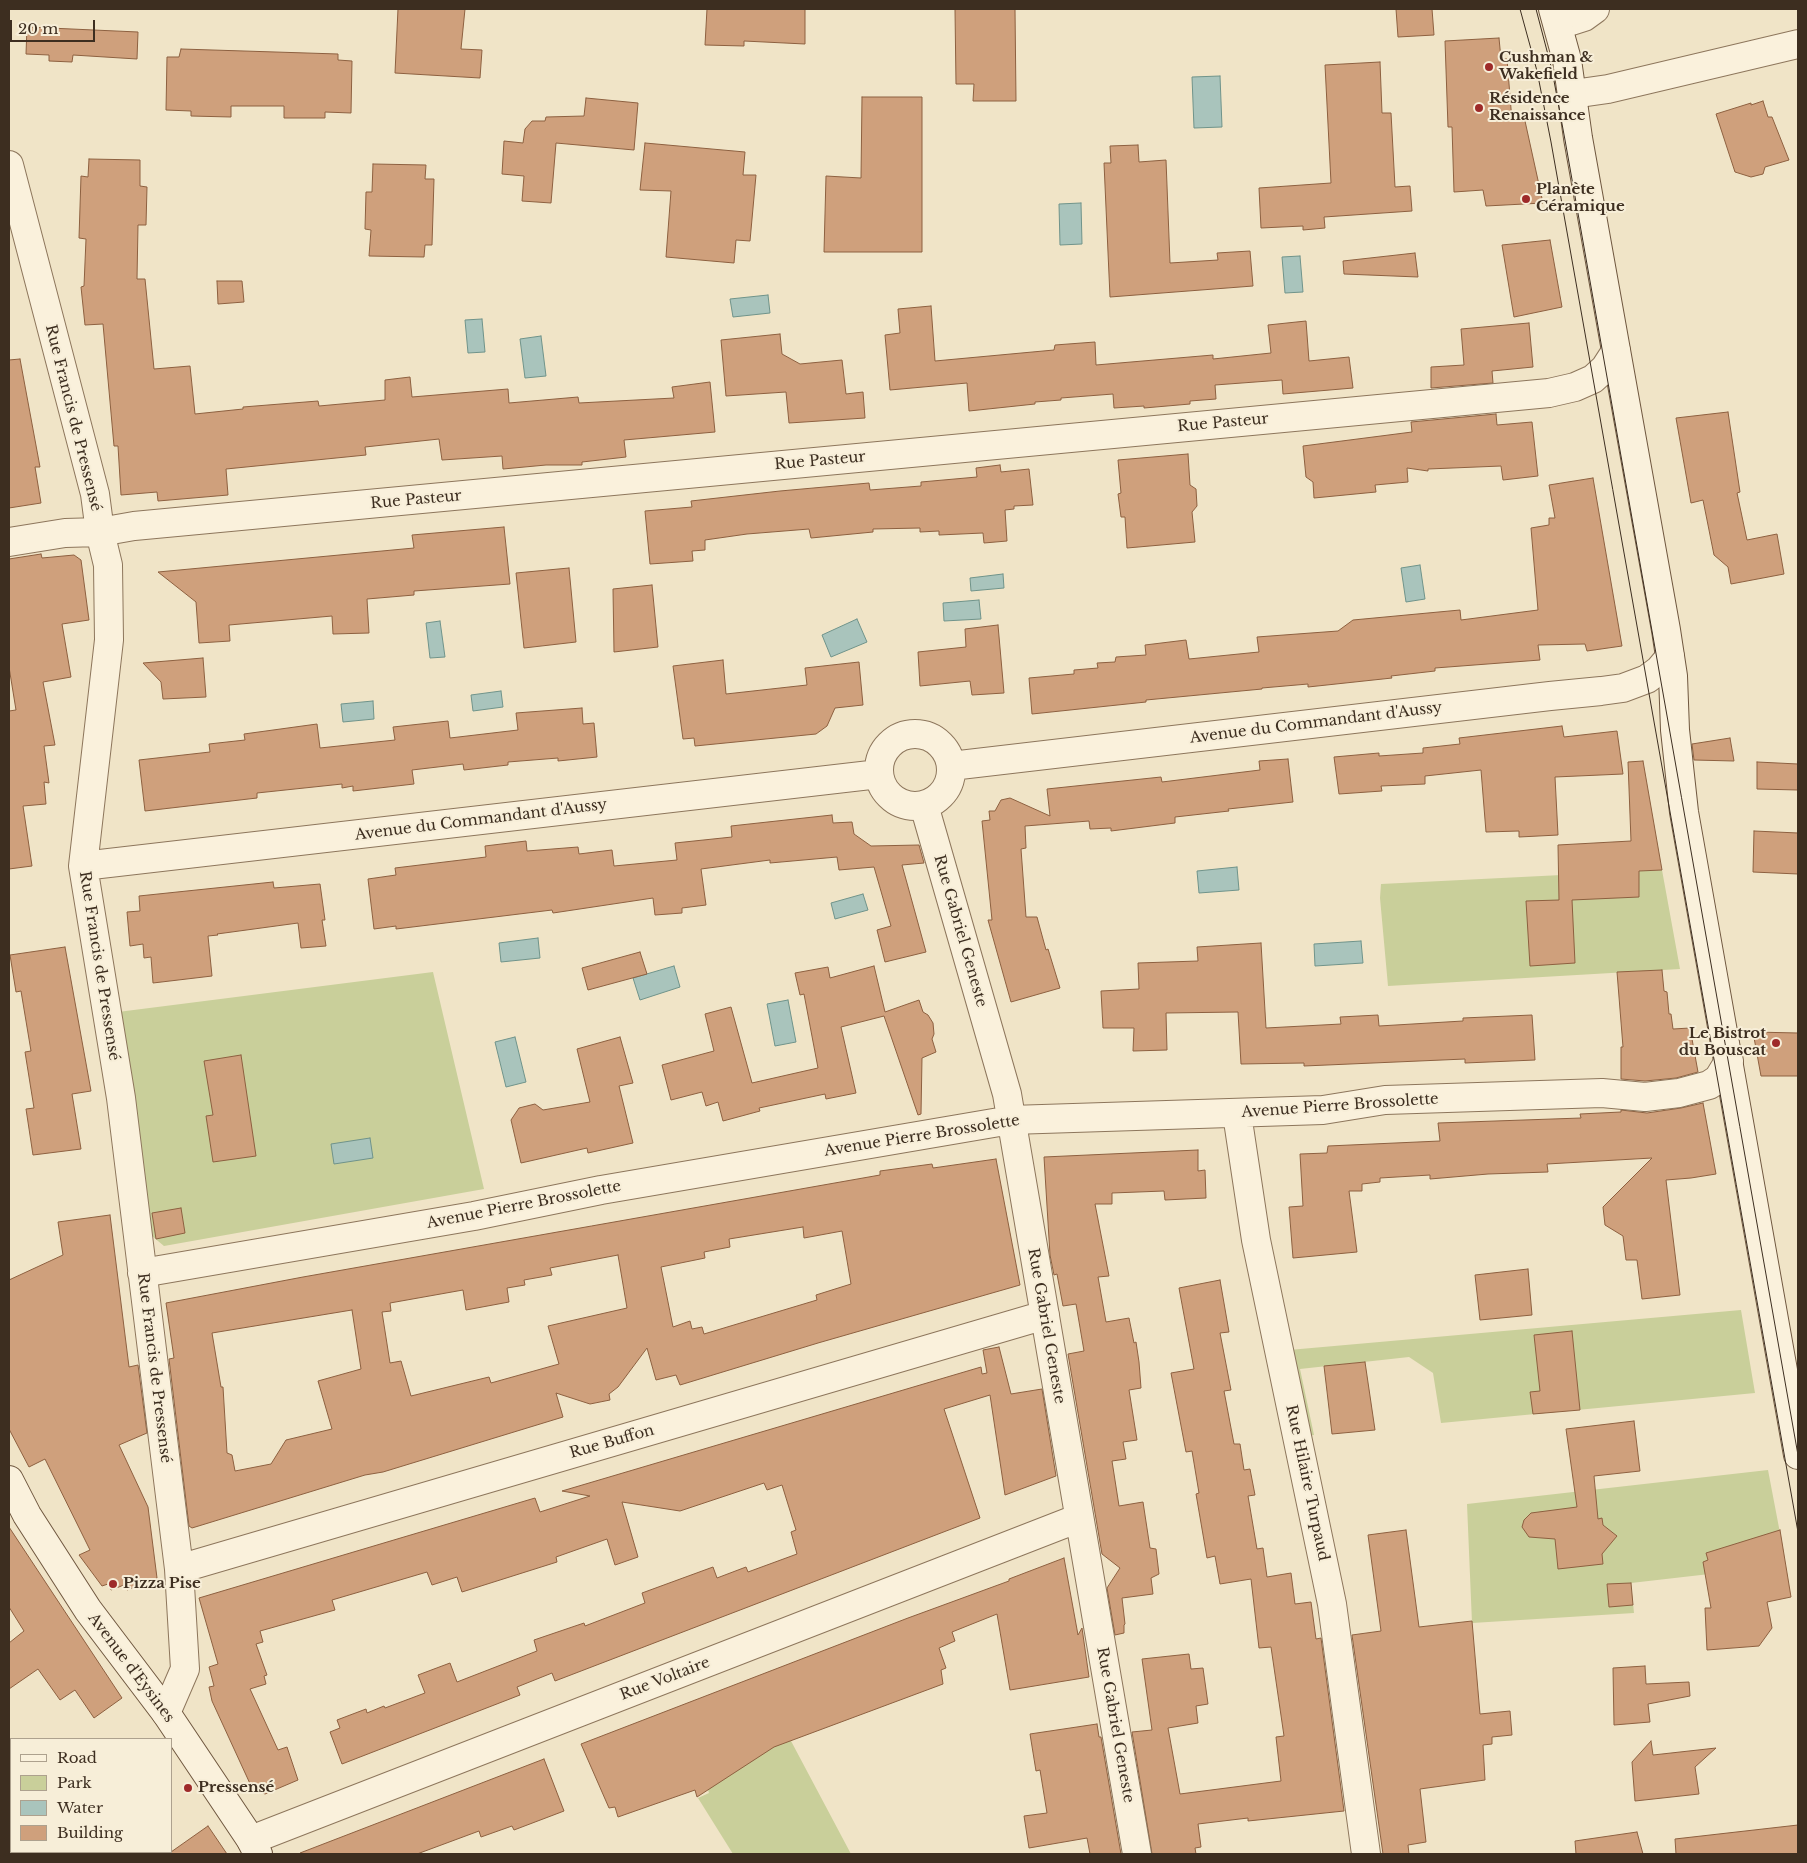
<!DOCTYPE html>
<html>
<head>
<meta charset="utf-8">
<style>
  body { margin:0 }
  #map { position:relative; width:1807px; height:1863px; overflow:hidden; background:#f0e4c7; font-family:"Libre Baskerville",serif }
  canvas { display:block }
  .frame { position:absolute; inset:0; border:10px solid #3d2e20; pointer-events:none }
  .legend { position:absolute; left:10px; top:1738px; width:162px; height:115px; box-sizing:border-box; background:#f7eed8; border:1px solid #ada18e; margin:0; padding:6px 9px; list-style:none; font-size:15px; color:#3d2e20 }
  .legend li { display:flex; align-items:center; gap:10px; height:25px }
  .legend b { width:25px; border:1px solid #ada18e }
  .scale { position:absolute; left:10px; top:20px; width:85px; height:22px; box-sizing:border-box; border:2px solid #3d2e20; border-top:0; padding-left:6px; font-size:15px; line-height:18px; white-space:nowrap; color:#3d2e20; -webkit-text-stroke:4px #f7eed8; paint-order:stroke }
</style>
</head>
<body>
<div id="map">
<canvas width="1807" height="1863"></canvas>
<div class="frame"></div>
<ul class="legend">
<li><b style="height:6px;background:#faf1dc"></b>Road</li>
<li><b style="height:14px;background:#c9cf9a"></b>Park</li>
<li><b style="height:14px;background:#a9c4bc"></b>Water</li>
<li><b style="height:14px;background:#cfa07c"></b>Building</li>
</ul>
<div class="scale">20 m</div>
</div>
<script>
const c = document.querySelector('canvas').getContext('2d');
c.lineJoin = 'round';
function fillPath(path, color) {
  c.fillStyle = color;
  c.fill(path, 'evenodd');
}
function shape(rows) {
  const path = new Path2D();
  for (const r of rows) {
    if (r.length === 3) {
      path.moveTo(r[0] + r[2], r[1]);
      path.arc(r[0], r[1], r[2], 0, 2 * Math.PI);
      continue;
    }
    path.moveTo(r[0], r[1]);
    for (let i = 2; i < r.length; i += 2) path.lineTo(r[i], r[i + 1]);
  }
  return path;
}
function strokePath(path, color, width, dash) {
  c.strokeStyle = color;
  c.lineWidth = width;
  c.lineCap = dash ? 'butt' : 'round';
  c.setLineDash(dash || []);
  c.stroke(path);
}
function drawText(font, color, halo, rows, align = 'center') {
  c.font = font + ' "Libre Baskerville",serif';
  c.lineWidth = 4;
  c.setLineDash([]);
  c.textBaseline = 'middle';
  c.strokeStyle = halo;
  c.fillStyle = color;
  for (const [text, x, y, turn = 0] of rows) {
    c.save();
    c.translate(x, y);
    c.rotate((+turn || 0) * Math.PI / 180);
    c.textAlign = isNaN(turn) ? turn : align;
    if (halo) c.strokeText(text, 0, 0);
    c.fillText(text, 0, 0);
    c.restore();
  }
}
fillPath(shape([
  [1662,870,1680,969,1388,986,1380,898,1381,884],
  [433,972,484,1189,164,1246,146,1231,118,1012],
  [1741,1310,1755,1393,1441,1423,1433,1373,1409,1357,1300,1369,1314,1435,1302,1436,1289,1350],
  [1768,1470,1784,1554,1727,1572,1631,1583,1634,1613,1472,1623,1467,1504],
  [784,1728,791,1741,851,1854,733,1854,698,1798,709,1793,698,1760]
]), '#c9cf9a');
const water = shape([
  [1220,76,1222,127,1194,128,1192,77,1220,76],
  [1081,203,1082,244,1060,245,1059,204,1081,203],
  [1300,256,1303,292,1285,293,1282,257,1300,256],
  [768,295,770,313,733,317,730,299,768,295],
  [482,319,485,352,468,353,465,320,482,319],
  [541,336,546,376,525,378,520,339,541,336],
  [1420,565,1425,599,1406,602,1401,568,1420,565],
  [1003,574,1004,588,971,591,970,578,1003,574],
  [979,600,981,619,944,621,943,603,979,600],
  [857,619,867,642,831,657,822,635,857,619],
  [440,621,445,657,430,658,426,623,440,621],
  [501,691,503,707,473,711,471,695,501,691],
  [373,701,374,719,343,722,341,704,373,701],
  [1237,867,1239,890,1199,893,1197,871,1237,867],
  [863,894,868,910,835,919,831,903,863,894],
  [538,938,540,958,501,962,499,943,538,938],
  [1361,941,1363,963,1315,966,1314,944,1361,941],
  [674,966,680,987,640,1000,633,978,674,966],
  [788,1000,796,1042,775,1046,767,1004,788,1000],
  [515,1037,526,1082,506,1087,495,1042,515,1037],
  [370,1138,373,1158,334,1164,331,1144,370,1138]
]);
fillPath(water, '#a9c4bc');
strokePath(water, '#6f938a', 1);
const building = shape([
  [398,9,465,9,461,49,482,50,480,78,395,73,398,9],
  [707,9,805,9,805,44,744,41,744,46,705,45,707,9],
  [955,9,1015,9,1016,101,973,101,974,84,956,84,955,9],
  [1396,9,1432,9,1434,35,1398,37,1396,9],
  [27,27,138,32,137,59,73,55,72,62,49,61,49,55,26,54,27,27],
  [1499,38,1501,59,1507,59,1512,121,1525,121,1543,203,1486,206,1483,190,1454,192,1452,127,1448,127,1445,41,1499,38],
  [181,49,338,54,338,60,352,61,351,113,325,112,325,118,284,118,284,106,231,106,231,117,191,116,191,111,166,110,167,57,179,57,181,49],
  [1380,62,1382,113,1391,113,1395,187,1410,186,1412,211,1324,217,1325,228,1303,230,1303,226,1261,228,1259,188,1331,183,1325,65,1380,62],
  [862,97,922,97,922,252,824,252,826,176,861,178,862,97],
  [586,98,638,103,634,150,556,143,551,203,522,201,524,176,502,174,504,141,523,143,525,129,532,121,545,121,546,117,584,116,586,98],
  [1763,101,1768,117,1772,117,1789,160,1765,167,1763,174,1751,177,1735,172,1716,114,1751,103,1751,105,1763,101],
  [645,143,745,152,743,175,756,175,750,241,736,240,734,263,666,257,671,191,640,190,645,143],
  [1138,145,1139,162,1166,160,1170,263,1218,260,1217,253,1250,251,1253,286,1110,297,1104,163,1111,163,1110,146,1138,145],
  [89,159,140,160,140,186,147,187,146,225,138,225,137,279,145,279,154,369,190,366,195,414,243,409,243,407,318,401,319,406,385,400,385,380,410,377,412,397,508,389,509,403,578,397,579,403,674,398,672,387,710,382,715,432,624,440,626,457,582,462,582,465,546,465,503,469,502,456,442,460,439,439,365,447,366,455,226,469,228,495,158,501,157,492,121,495,118,446,114,446,103,324,85,325,81,287,84,286,86,239,79,238,81,176,88,177,89,159],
  [373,164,426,165,425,179,434,179,432,245,425,245,424,257,369,256,371,230,365,229,366,192,372,192,373,164],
  [1550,240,1562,307,1514,317,1502,245,1550,240],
  [1415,253,1418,277,1344,274,1343,261,1415,253],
  [217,281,242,281,244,302,218,304,217,281],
  [931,306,935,361,1054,350,1055,345,1095,342,1096,365,1213,355,1213,359,1271,353,1268,325,1306,321,1309,361,1349,357,1353,388,1283,394,1282,380,1215,385,1216,399,1190,401,1190,404,1144,408,1144,406,1114,408,1113,394,1061,398,1061,400,1035,402,1035,404,969,411,967,383,890,390,885,335,900,333,898,309,931,306],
  [1529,323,1533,367,1492,371,1493,383,1431,388,1431,367,1464,365,1461,329,1529,323],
  [780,334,782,354,800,364,842,360,846,394,863,392,865,418,789,423,786,392,726,396,721,340,780,334],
  [20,359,40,467,35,467,41,503,9,508,9,360,20,359],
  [1728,412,1740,492,1737,493,1747,540,1777,534,1784,574,1731,584,1728,567,1714,555,1703,500,1691,503,1676,418,1728,412],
  [1496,414,1497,425,1532,422,1538,476,1503,480,1501,466,1428,469,1428,471,1407,468,1408,482,1375,485,1376,492,1314,498,1313,482,1306,477,1303,446,1412,432,1411,422,1496,414],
  [1188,454,1190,485,1196,489,1197,506,1192,512,1195,542,1127,548,1125,517,1121,517,1118,494,1121,493,1118,460,1188,454],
  [1000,465,1001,472,1029,469,1033,505,1014,506,1014,509,1005,510,1007,541,984,543,983,533,939,535,939,531,920,532,920,528,873,529,873,532,811,538,809,529,747,534,705,540,705,550,692,551,693,561,650,564,645,511,692,507,691,501,780,491,869,483,870,490,921,486,921,482,977,477,976,468,1000,465],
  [1593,478,1622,646,1587,651,1585,644,1538,645,1540,660,1435,668,1435,671,1391,676,1392,678,1308,687,1308,684,1262,688,1262,689,1146,700,1146,702,1032,714,1029,678,1074,674,1074,670,1098,668,1097,663,1115,662,1116,657,1146,655,1145,645,1186,640,1189,659,1259,652,1257,637,1338,631,1353,620,1460,610,1461,620,1538,610,1531,528,1549,525,1549,518,1555,518,1549,485,1593,478],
  [504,527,510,584,414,591,414,595,367,599,369,633,333,634,332,616,229,625,230,641,199,643,196,602,158,572,414,548,412,535,504,527],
  [41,554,42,558,74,555,81,560,89,620,62,624,71,677,43,682,55,745,44,746,49,783,44,782,46,804,23,806,32,866,9,869,9,711,16,710,9,667,9,559,41,554],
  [569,568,576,642,524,648,516,573,569,568],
  [652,585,658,647,614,652,613,589,652,585],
  [998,625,1004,693,972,695,970,681,920,686,918,652,966,647,965,629,998,625],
  [203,658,206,697,163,699,161,682,143,663,203,658],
  [723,660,726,694,807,685,805,668,859,662,863,705,835,708,827,726,816,734,695,746,694,738,683,739,673,666,723,660],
  [582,708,583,724,594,723,597,757,558,761,558,758,508,762,508,765,464,770,463,764,412,770,414,784,353,791,353,786,342,788,342,784,257,793,257,798,145,811,139,760,210,752,209,744,245,740,244,734,317,724,320,748,395,740,393,727,448,721,450,738,518,730,516,713,582,708],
  [1562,726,1564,737,1617,731,1623,774,1555,777,1558,835,1519,837,1519,831,1486,832,1481,770,1425,776,1425,784,1381,786,1382,791,1339,794,1334,757,1379,753,1379,756,1423,753,1423,748,1460,744,1459,738,1562,726],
  [1730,738,1734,761,1694,760,1692,744,1730,738],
  [1288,759,1293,802,1228,809,1229,811,1175,817,1175,823,1111,831,1111,828,1090,829,1089,821,1025,826,1026,848,1021,849,1026,917,1037,917,1046,950,1048,949,1060,988,1011,1002,988,920,992,920,982,821,990,820,989,811,995,811,1001,800,1010,798,1050,816,1047,789,1161,777,1162,782,1260,770,1259,761,1288,759],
  [1643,761,1662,870,1639,871,1639,897,1572,900,1575,963,1530,966,1526,901,1559,900,1558,845,1631,841,1628,762,1643,761],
  [1757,762,1798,764,1798,790,1757,789,1757,762],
  [832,815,833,823,852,822,854,834,871,846,919,845,924,863,902,865,926,952,885,962,877,930,891,926,874,867,839,870,837,857,770,863,770,860,701,869,706,905,682,908,682,913,655,915,653,898,553,913,552,910,396,929,396,926,374,929,368,879,396,875,395,868,486,857,485,846,526,841,527,851,578,847,579,854,612,850,614,866,677,860,675,843,732,837,731,826,832,815],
  [1754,831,1798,833,1798,874,1753,872,1754,831],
  [273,882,274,888,320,884,325,920,322,920,326,946,301,948,298,923,217,934,218,935,208,936,212,976,153,983,151,957,144,958,143,944,130,946,127,912,140,911,139,896,273,882],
  [1261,943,1266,1028,1341,1024,1340,1017,1378,1015,1379,1026,1463,1021,1463,1018,1532,1015,1535,1060,1465,1063,1465,1059,1304,1066,1304,1063,1241,1064,1238,1012,1166,1013,1167,1050,1133,1051,1134,1028,1103,1028,1101,991,1139,989,1138,963,1198,961,1197,947,1261,943],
  [65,947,91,1091,72,1094,81,1149,33,1155,26,1109,34,1108,25,1052,31,1051,21,991,16,992,10,955,65,947],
  [640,952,647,974,588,990,582,968,640,952],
  [874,966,885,1012,919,1000,923,1012,928,1015,933,1023,934,1034,932,1039,936,1052,922,1058,921,1114,918,1115,884,1016,841,1027,856,1093,826,1099,825,1094,759,1108,760,1111,723,1121,718,1102,706,1106,702,1092,671,1100,662,1065,714,1051,705,1014,731,1007,752,1083,818,1068,804,994,800,995,795,973,828,967,830,978,874,966],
  [1662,970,1664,991,1667,992,1669,1014,1671,1014,1673,1029,1690,1028,1698,1072,1676,1078,1645,1081,1621,1079,1621,1047,1623,1047,1617,972,1662,970],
  [1753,1032,1798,1033,1798,1076,1761,1076,1753,1032],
  [620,1037,633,1083,619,1086,633,1143,588,1153,587,1148,521,1163,511,1120,519,1108,535,1104,543,1110,590,1102,577,1049,620,1037],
  [241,1055,256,1156,213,1162,206,1116,213,1115,204,1061,241,1055],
  [1703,1103,1716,1174,1691,1178,1666,1180,1680,1295,1642,1299,1637,1260,1626,1260,1623,1236,1605,1225,1603,1207,1652,1158,1547,1164,1548,1172,1488,1174,1430,1179,1430,1175,1380,1178,1380,1182,1362,1184,1362,1191,1349,1191,1357,1252,1293,1258,1289,1207,1303,1206,1300,1154,1327,1153,1328,1146,1440,1141,1438,1123,1581,1118,1580,1114,1621,1112,1621,1110,1647,1113,1681,1108,1703,1103],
  [1198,1150,1198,1171,1205,1170,1206,1198,1165,1200,1164,1191,1112,1193,1112,1204,1095,1204,1109,1276,1098,1277,1106,1322,1129,1318,1134,1343,1136,1342,1139,1362,1141,1388,1129,1390,1137,1440,1123,1442,1126,1459,1112,1461,1119,1506,1143,1502,1150,1548,1156,1549,1159,1574,1151,1578,1153,1594,1122,1598,1125,1624,1124,1625,1124,1633,1115,1635,1107,1588,1120,1568,1102,1554,1068,1354,1084,1351,1076,1304,1063,1306,1057,1274,1054,1275,1050,1255,1044,1157,1198,1150],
  [996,1159,1020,1285,818,1343,680,1385,676,1375,656,1380,647,1348,618,1387,609,1394,610,1400,590,1404,556,1393,563,1417,383,1472,365,1475,192,1528,189,1526,169,1359,174,1358,166,1303,303,1277,880,1175,880,1171,932,1164,933,1168,996,1159],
  [803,1227,804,1238,842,1231,851,1284,816,1295,817,1300,704,1334,702,1327,692,1329,690,1321,673,1327,661,1267,705,1258,704,1252,730,1247,729,1239,803,1227],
  [618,1255,627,1308,548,1326,559,1364,491,1383,489,1377,411,1396,401,1361,390,1363,382,1312,391,1311,390,1303,463,1290,466,1310,509,1302,507,1288,525,1285,524,1280,552,1275,550,1268,618,1255],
  [352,1310,361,1369,318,1381,332,1429,286,1440,271,1464,235,1471,232,1455,227,1453,223,1387,221,1387,212,1333,352,1310],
  [181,1208,185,1233,156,1239,152,1213,181,1208],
  [110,1215,129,1367,138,1365,147,1433,119,1445,148,1507,157,1578,127,1590,124,1585,111,1590,108,1584,102,1586,79,1555,90,1550,45,1459,29,1467,9,1429,9,1280,63,1255,58,1222,110,1215],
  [1528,1269,1532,1315,1480,1320,1475,1275,1528,1269],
  [1220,1280,1229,1332,1220,1333,1231,1390,1224,1391,1234,1444,1240,1444,1244,1470,1250,1469,1255,1495,1248,1496,1257,1549,1263,1548,1267,1577,1291,1573,1295,1604,1311,1602,1316,1639,1321,1638,1344,1811,1248,1821,1248,1818,1198,1824,1201,1847,1195,1848,1196,1854,1152,1854,1132,1732,1152,1730,1142,1659,1189,1654,1191,1669,1203,1668,1208,1704,1196,1706,1198,1723,1168,1728,1180,1794,1281,1781,1276,1737,1284,1736,1271,1647,1259,1648,1251,1579,1220,1584,1215,1556,1207,1558,1196,1494,1199,1493,1192,1451,1186,1452,1171,1373,1194,1369,1179,1288,1220,1280],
  [1572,1331,1580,1410,1533,1414,1530,1392,1540,1391,1534,1335,1572,1331],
  [999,1347,1011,1394,1042,1389,1056,1476,1005,1495,990,1395,944,1409,980,1518,555,1681,552,1673,517,1687,520,1695,342,1764,330,1732,340,1728,337,1720,366,1709,367,1713,384,1706,385,1708,425,1693,418,1675,450,1663,457,1682,537,1651,534,1640,584,1623,585,1626,645,1603,642,1593,713,1567,717,1578,746,1567,748,1572,797,1554,791,1532,796,1530,782,1485,767,1490,764,1483,680,1511,622,1502,638,1557,615,1565,607,1539,556,1557,557,1562,462,1592,457,1577,432,1585,427,1572,332,1600,335,1610,260,1631,263,1642,256,1644,267,1675,264,1676,266,1684,250,1689,278,1750,287,1747,298,1780,265,1794,252,1788,212,1701,209,1687,214,1686,209,1667,218,1664,199,1598,535,1498,540,1512,590,1496,562,1491,981,1367,982,1374,987,1373,983,1350,999,1347],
  [1365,1362,1375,1430,1332,1434,1324,1366,1365,1362],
  [1634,1421,1640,1471,1594,1476,1598,1519,1602,1518,1603,1525,1617,1536,1602,1554,1603,1564,1558,1569,1555,1539,1529,1537,1522,1527,1524,1520,1531,1513,1577,1507,1566,1429,1634,1421],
  [9,1527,122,1698,94,1718,75,1690,60,1700,38,1669,9,1689,9,1643,24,1631,9,1607,9,1527],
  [1406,1530,1419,1627,1472,1621,1480,1714,1510,1711,1512,1735,1492,1737,1492,1744,1483,1745,1485,1780,1420,1789,1426,1842,1408,1845,1409,1854,1383,1854,1352,1635,1381,1631,1368,1535,1406,1530],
  [1780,1530,1791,1597,1767,1602,1772,1628,1759,1646,1707,1650,1705,1608,1711,1608,1703,1562,1708,1560,1706,1553,1780,1530],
  [1064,1558,1078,1635,1082,1628,1089,1677,1010,1690,997,1614,952,1632,955,1641,939,1648,946,1668,941,1670,943,1684,774,1747,697,1797,695,1790,618,1817,615,1807,609,1808,581,1744,908,1618,1009,1581,1009,1579,1064,1558],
  [1631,1583,1633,1605,1609,1607,1607,1584,1631,1583],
  [1645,1666,1646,1684,1689,1682,1690,1696,1648,1704,1650,1722,1614,1725,1613,1668,1645,1666],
  [1097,1724,1099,1737,1101,1737,1121,1854,1090,1854,1087,1838,1029,1848,1024,1816,1047,1813,1040,1770,1036,1771,1030,1734,1097,1724],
  [1651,1741,1653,1755,1716,1748,1695,1767,1699,1794,1635,1801,1632,1762,1651,1741],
  [544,1759,564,1811,514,1830,512,1826,481,1837,479,1831,417,1854,300,1854,300,1853,544,1759],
  [1798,1825,1798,1854,1676,1854,1675,1839,1798,1825],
  [208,1826,227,1854,168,1854,171,1852,208,1826],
  [1637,1832,1643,1854,1576,1854,1575,1841,1637,1832]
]);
fillPath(building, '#cfa07c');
strokePath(building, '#8d6040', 1);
const street = shape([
  [1559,25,1584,17,1595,9],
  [1573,94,1608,89,1798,44],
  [9,165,95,494,100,532,108,565,109,640,83,866,121,1098,179,1569,185,1669,166,1713],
  [9,542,65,533,100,532,134,526,1549,393,1575,387,1593,379,1605,368,1616,351],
  [915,770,36],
  [951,766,1550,696,1601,691,1623,688,1647,679,1659,670,1670,657],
  [924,805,1007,1094,1137,1854],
  [83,866,879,774],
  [1237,1114,1256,1240,1332,1604,1366,1854],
  [142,1273,474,1216,601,1190,1011,1120,1323,1110,1385,1100,1602,1093,1645,1097,1679,1093,1709,1085,1718,1079,1729,1061],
  [179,1569,1045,1315],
  [251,1840,1079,1518]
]);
const secondary = shape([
  [1553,9,1567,60,1578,138,1666,630,1673,676,1675,730,1684,812,1798,1455],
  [9,1480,27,1515,88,1610,166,1713,251,1840,258,1854]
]);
strokePath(street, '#8d765c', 30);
strokePath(secondary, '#6f573f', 30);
strokePath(street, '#faf1dc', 28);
strokePath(secondary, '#faf1dc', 28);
strokePath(shape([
  [1520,9,1537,71,1551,142,1798,1532],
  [1536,9,1552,70,1565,140,1798,1455]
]), '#3d2e20', 1);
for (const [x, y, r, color] of [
  [1489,67,5,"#9e2a29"],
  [1479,108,5,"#9e2a29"],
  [1526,199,5,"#9e2a29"],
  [1776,1043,5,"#9e2a29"],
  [113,1584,5,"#9e2a29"],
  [188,1788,5,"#9e2a29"]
]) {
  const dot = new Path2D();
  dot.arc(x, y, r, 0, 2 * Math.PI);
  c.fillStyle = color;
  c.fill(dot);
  strokePath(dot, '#f7eed8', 2);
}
drawText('bold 15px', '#3d2e20', '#f7eed8', [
  ["Cushman &",1499,58],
  ["Wakefield",1499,75],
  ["Résidence",1489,99],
  ["Renaissance",1489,116],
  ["Planète",1536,190],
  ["Céramique",1536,207],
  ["Le Bistrot",1766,1034,"right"],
  ["du Bouscat",1766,1051,"right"],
  ["Pizza Pise",123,1584],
  ["Pressensé",198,1788]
], 'left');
drawText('15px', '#3d2e20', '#f7eed8', [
  ["Rue Francis de Pressensé",73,418,76],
  ["Rue Pasteur",1223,423,-5],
  ["Rue Pasteur",820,461,-5],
  ["Rue Pasteur",416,500,-5],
  ["Avenue du Commandant d'Aussy",1316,723,-7],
  ["Avenue du Commandant d'Aussy",481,820,-7],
  ["Rue Gabriel Geneste",960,931,74],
  ["Rue Francis de Pressensé",99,966,81],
  ["Avenue Pierre Brossolette",1340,1106,-4],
  ["Avenue Pierre Brossolette",922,1136,-9],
  ["Avenue Pierre Brossolette",524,1205,-11],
  ["Rue Gabriel Geneste",1046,1326,80],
  ["Rue Francis de Pressensé",154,1368,83],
  ["Rue Buffon",612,1442,-16],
  ["Rue Hilaire Turpaud",1307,1483,78],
  ["Avenue d'Eysines",131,1668,53],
  ["Rue Voltaire",665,1679,-21],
  ["Rue Gabriel Geneste",1115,1725,80]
]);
</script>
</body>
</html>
